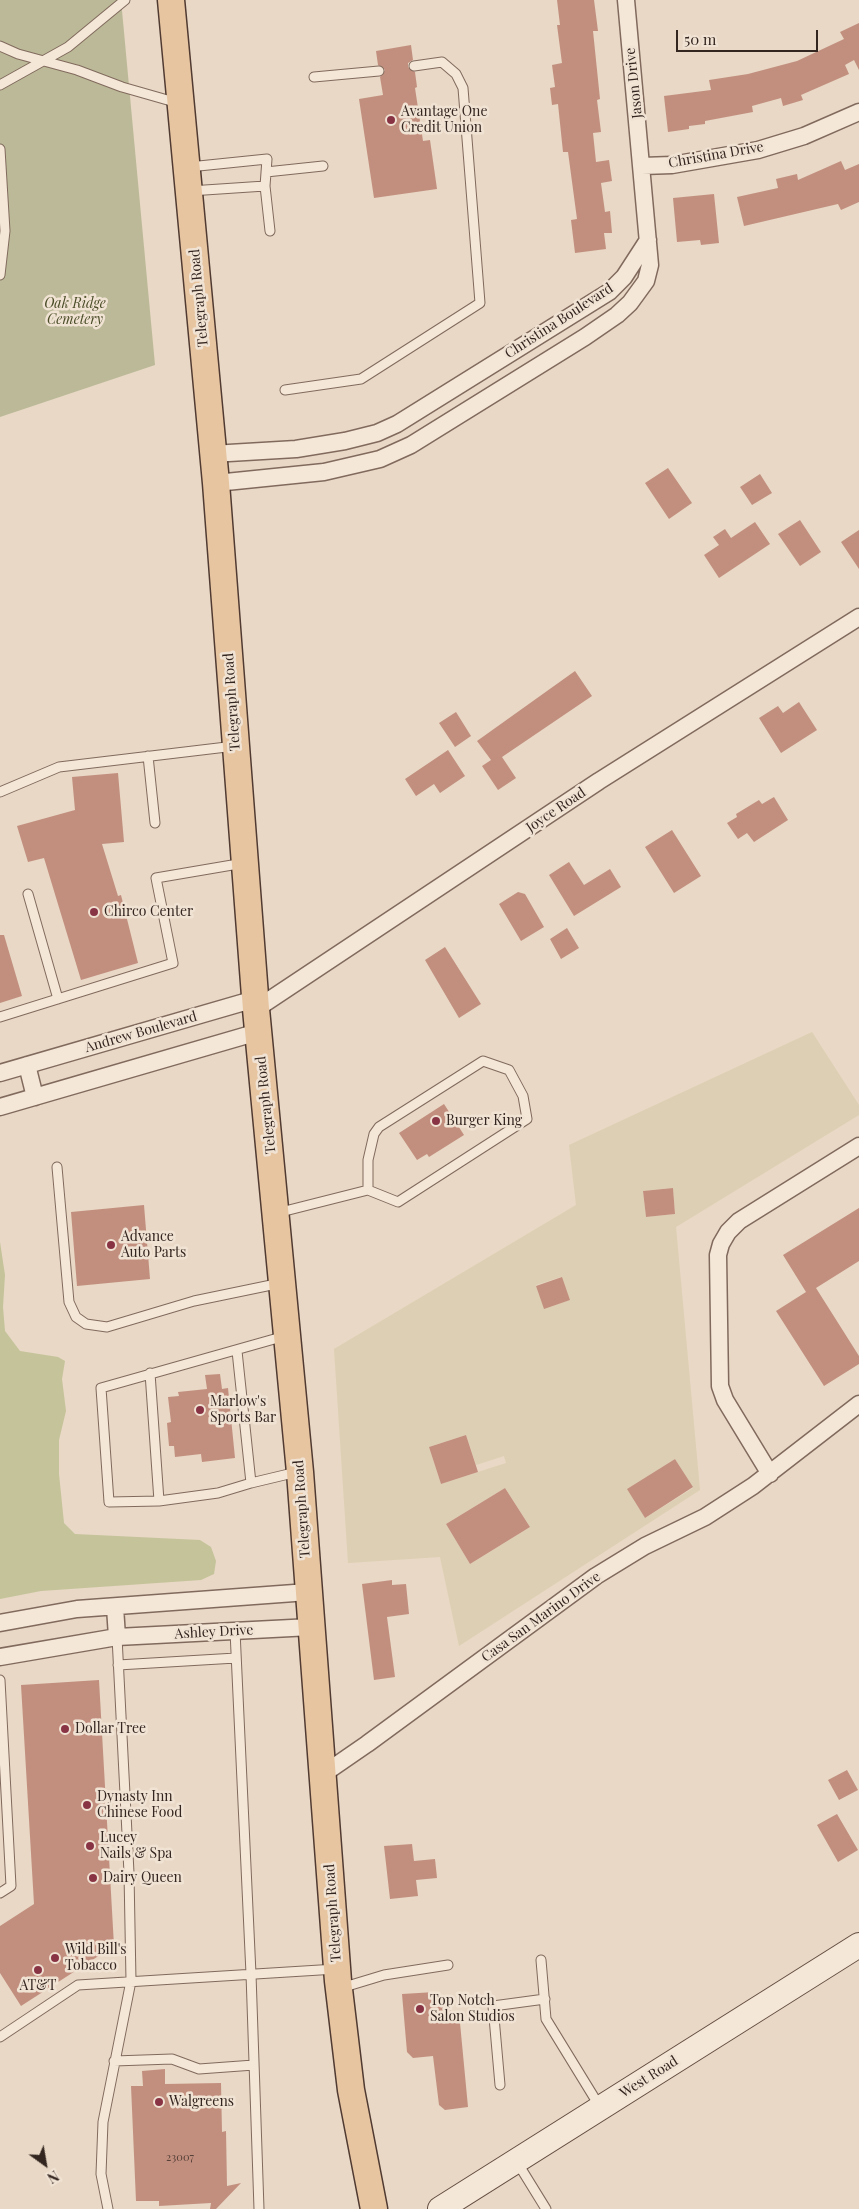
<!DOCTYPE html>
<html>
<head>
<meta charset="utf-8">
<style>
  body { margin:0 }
  #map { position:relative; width:859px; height:2209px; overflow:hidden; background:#e8d8c5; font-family:"Playfair Display",serif }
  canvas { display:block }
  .north { position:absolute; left:20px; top:2139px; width:50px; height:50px; -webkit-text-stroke:4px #f1e3d4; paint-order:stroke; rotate:148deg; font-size:14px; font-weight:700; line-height:20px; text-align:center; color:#33251f }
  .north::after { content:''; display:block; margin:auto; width:18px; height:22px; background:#33251f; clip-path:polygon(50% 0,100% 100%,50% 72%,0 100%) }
  .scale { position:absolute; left:676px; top:30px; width:142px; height:22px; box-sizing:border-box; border:2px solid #33251f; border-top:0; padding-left:6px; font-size:15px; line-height:18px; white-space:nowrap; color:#33251f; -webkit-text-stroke:4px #f1e3d4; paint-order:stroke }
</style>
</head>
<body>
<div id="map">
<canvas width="859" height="2209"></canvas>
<div class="north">N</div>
<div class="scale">50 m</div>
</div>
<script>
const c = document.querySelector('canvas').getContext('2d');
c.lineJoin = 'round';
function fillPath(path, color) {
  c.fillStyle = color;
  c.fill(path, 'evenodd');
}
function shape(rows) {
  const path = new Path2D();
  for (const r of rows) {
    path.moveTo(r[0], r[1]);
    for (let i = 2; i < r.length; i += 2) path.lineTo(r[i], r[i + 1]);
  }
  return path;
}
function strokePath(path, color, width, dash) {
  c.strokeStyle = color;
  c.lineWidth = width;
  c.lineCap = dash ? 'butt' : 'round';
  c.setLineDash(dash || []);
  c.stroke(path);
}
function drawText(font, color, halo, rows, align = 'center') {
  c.font = font + ' "Playfair Display",serif';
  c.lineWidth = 5;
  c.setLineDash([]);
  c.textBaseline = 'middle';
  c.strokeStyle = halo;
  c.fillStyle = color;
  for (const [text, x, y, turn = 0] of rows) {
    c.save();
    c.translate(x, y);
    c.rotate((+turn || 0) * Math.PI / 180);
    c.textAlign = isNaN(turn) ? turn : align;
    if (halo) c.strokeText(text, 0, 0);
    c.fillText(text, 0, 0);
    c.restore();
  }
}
fillPath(shape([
  [812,1032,859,1105,859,1115,676,1227,700,1490,459,1646,440,1557,348,1563,334,1349,576,1205,569,1145],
  [673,1188,675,1214,646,1217,643,1191],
  [561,1277,569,1300,544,1308,536,1285],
  [466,1435,476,1465,504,1456,506,1463,441,1484,429,1447],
  [675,1459,693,1488,645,1518,628,1489],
  [505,1488,530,1527,470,1564,446,1524]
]), '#ddcfb3');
fillPath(shape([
  [0,1242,5,1275,3,1307,5,1331,20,1351,58,1357,65,1361,62,1379,66,1411,59,1440,59,1474,64,1523,75,1534,200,1540,211,1547,216,1561,214,1574,201,1580,41,1591,0,1599]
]), '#c5c39a');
fillPath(shape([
  [0,0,121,0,155,365,0,417]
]), '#bbb998');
fillPath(shape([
  [557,0,594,0,598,31,593,31,600,99,597,100,601,132,593,133,596,162,609,160,612,181,601,183,605,212,610,211,612,233,604,233,606,249,575,253,571,220,577,219,568,152,563,152,558,104,552,105,550,88,555,87,552,65,562,63,557,25,560,25],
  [859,23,859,70,854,60,845,65,849,74,801,95,803,100,783,106,781,98,752,106,753,112,705,121,705,124,689,126,689,129,668,132,664,96,711,90,709,80,748,74,797,61,844,39,840,32],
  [411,45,413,60,408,63,408,67,415,72,417,87,415,88,423,141,430,140,437,189,374,198,359,99,383,95,380,77,385,70,378,65,376,51],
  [841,161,845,170,859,164,859,202,841,210,838,204,744,226,737,197,778,188,776,179,797,174,798,180],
  [714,194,719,243,701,245,700,240,677,242,673,198],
  [668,468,692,503,669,519,645,483],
  [760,474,772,493,752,505,740,487],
  [800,520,821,552,800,566,778,534],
  [755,522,770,544,719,578,704,555,719,545,713,537,725,529,731,538],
  [859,530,859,569,841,542],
  [575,671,592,696,502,757,516,778,498,790,482,766,491,760,477,741],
  [799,702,817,730,781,753,759,718,778,706,783,713],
  [456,712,471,736,455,747,439,723],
  [448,750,465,776,440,793,434,784,416,796,405,779],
  [118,773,124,842,102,844,118,896,121,895,138,963,81,980,44,858,28,862,17,826,75,810,72,777],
  [774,797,788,820,754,842,747,833,738,839,727,823,737,817,736,814,759,800,762,804],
  [672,830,701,876,674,893,645,847],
  [569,862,584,885,610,869,621,887,574,916,549,875],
  [518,892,525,894,544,927,521,941,499,904],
  [567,928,579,948,561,959,550,939],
  [0,935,4,935,22,996,0,1003],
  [445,947,481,1004,459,1018,425,960],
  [444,1104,464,1135,429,1157,427,1154,417,1160,399,1133],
  [673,1188,675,1214,646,1217,643,1191],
  [144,1205,150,1279,77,1286,71,1212],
  [859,1208,859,1261,816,1288,859,1356,859,1364,824,1386,776,1311,806,1292,783,1255],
  [562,1277,570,1300,544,1309,536,1286],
  [220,1374,222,1389,228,1388,235,1458,202,1462,201,1454,175,1457,174,1446,169,1446,167,1423,171,1422,168,1397,179,1396,178,1392,207,1389,205,1375],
  [466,1435,478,1472,441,1484,429,1447],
  [675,1459,693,1487,645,1518,627,1489],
  [505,1488,530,1527,470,1564,446,1524],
  [392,1580,392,1585,406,1584,409,1614,387,1617,395,1677,374,1680,362,1584],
  [99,1680,114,1946,21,2006,0,1973,0,1926,34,1904,21,1685],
  [847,1770,858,1790,839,1800,828,1780],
  [837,1814,858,1850,838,1862,817,1825],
  [412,1844,414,1861,435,1859,437,1878,416,1880,418,1896,390,1899,384,1846],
  [435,1992,435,1998,449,1997,452,2023,460,2023,468,2107,445,2110,439,2105,433,2056,413,2058,407,2052,402,1994],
  [165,2069,165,2084,221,2083,222,2132,226,2131,227,2186,241,2183,216,2209,210,2209,211,2203,159,2206,159,2201,136,2201,131,2086,143,2086,142,2071]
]), '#c28f7f');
const lane = shape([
  [0,46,18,54,77,70,122,87,178,103],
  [314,77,379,71],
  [0,85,68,47,125,0],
  [0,149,5,231,0,275],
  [189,167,267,159,265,186,270,231],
  [266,172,323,166],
  [190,191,265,186],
  [285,390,361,379,480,303,463,88,456,74,442,62,414,66],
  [148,756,155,823],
  [0,792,59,767,235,746],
  [28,894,58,999],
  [0,1017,173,963,156,878,244,863],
  [57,1167,69,1302,76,1317,86,1324,107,1327,194,1301,281,1283],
  [277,1213,368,1190,398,1202,527,1119,523,1096,509,1070,483,1061,379,1127,374,1134,368,1160,368,1190],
  [285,1336,101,1388,109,1502,159,1501,218,1493,251,1483,297,1472],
  [237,1351,251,1483],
  [150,1373,159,1501],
  [235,1631,251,1974,259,2209],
  [118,1665,236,1658],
  [0,1680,11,1886,0,1893],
  [541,1960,546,2019,600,2107],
  [341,1988,384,1975,448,1965],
  [0,2037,78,1985,336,1969],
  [114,2061,172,2059,199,2069,254,2065],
  [500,2085,493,2006,545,1999],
  [517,2162,546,2209],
  [108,2209,101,2174,103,2122,131,1981,129,1873,117,1637]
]);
const street = shape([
  [642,166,672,165,758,150,804,136,859,112],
  [212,454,296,449,345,441,377,433,397,424,609,292,624,277,648,240],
  [216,483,324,472,380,459,411,445,585,337,617,315,630,303,646,281,650,265,626,0],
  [256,1009,599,781,859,617],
  [27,1065,35,1097],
  [0,1073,255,999],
  [0,1107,258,1032],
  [770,1474,725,1400,720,1386,718,1255,721,1244,728,1232,739,1221,859,1146],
  [115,1607,117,1637],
  [0,1623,77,1609,308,1592],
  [0,1657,117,1637,311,1627],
  [322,1775,367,1744,596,1576,645,1546,705,1517,753,1486,859,1404]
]);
const secondary = shape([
  [440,2209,859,1945]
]);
const primary = shape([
  [171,0,216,483,256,1009,300,1472,338,1981,351,2090,374,2209]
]);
strokePath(lane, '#816a5d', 11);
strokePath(street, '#816a5d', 19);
strokePath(secondary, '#634c40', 26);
strokePath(primary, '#503a31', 29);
strokePath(lane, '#f4e7d7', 9);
strokePath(street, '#f4e7d7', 16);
strokePath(secondary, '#f4e7d7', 24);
strokePath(primary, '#e7c5a1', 26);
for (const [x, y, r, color] of [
  [391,120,5,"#893444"],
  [94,912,5,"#893444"],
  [436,1121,5,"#893444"],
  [111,1245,5,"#893444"],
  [200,1410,5,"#893444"],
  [65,1729,5,"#893444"],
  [87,1805,5,"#893444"],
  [90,1846,5,"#893444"],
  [93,1878,5,"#893444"],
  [55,1958,5,"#893444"],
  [38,1970,5,"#893444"],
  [420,2009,5,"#893444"],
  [159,2102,5,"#893444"]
]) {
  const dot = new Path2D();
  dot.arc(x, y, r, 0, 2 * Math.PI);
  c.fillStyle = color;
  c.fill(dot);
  strokePath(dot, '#f1e3d4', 2);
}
drawText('11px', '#574037', null, [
  ["23007",180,2158]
]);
drawText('14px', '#33251f', '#f1e3d4', [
  ["Jason Drive",634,83,-96],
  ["Christina Drive",716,155,-10],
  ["Telegraph Road",199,298,-95],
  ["Christina Boulevard",559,321,-33],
  ["Telegraph Road",232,702,-94],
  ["Joyce Road",556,810,-34],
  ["Andrew Boulevard",141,1032,-16],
  ["Telegraph Road",266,1105,-96],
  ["Telegraph Road",302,1509,-94],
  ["Casa San Marino Drive",541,1617,-36],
  ["Ashley Drive",214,1632,-3],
  ["Telegraph Road",333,1913,-94],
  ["West Road",649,2077,-32]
]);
drawText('14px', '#33251f', '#f1e3d4', [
  ["Avantage One",401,112],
  ["Credit Union",401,128],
  ["Chirco Center",104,912],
  ["Burger King",446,1121],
  ["Advance",121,1237],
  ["Auto Parts",121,1253],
  ["Marlow's",210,1402],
  ["Sports Bar",210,1418],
  ["Dollar Tree",75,1729],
  ["Dynasty Inn",97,1797],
  ["Chinese Food",97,1813],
  ["Lucey",100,1838],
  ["Nails & Spa",100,1854],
  ["Dairy Queen",103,1878],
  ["Wild Bill's",65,1950],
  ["Tobacco",65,1966],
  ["AT&T",38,1986,"center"],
  ["Top Notch",430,2001],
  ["Salon Studios",430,2017],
  ["Walgreens",169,2102]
], 'left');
drawText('italic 14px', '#4a4d28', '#f1e3d4', [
  ["Oak Ridge",75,304],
  ["Cemetery",75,320]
]);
</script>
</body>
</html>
